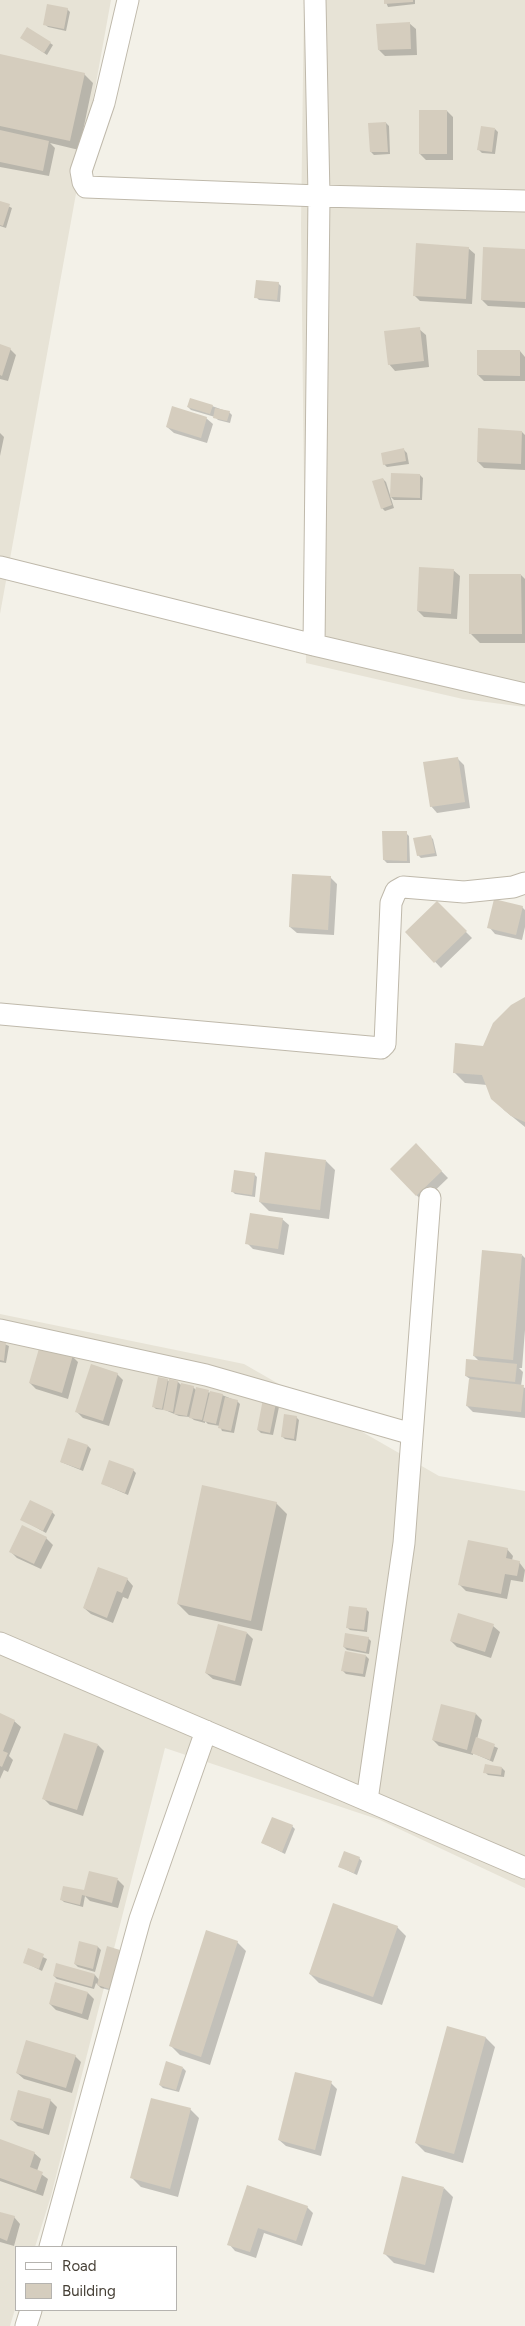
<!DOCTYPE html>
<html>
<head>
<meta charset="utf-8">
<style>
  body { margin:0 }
  #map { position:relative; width:525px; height:2326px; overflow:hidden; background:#f3f1e8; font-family:Figtree,sans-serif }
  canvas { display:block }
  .legend { position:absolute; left:15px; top:2246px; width:162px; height:65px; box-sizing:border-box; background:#fff; border:1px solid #b5b3af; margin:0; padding:6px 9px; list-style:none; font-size:15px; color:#474137 }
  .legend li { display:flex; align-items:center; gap:10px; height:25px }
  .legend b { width:25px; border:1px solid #b5b3af }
</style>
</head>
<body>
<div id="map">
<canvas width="525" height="2326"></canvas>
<ul class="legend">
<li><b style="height:6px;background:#fff"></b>Road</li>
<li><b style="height:14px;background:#d5cdbe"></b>Building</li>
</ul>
</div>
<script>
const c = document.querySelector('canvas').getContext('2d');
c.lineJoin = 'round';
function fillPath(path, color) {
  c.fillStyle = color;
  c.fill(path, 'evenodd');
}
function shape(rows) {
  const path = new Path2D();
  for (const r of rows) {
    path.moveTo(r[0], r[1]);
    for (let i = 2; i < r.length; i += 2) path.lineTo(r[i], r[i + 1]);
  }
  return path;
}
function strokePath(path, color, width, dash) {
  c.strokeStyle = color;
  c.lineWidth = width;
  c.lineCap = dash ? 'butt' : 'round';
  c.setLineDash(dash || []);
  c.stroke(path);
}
fillPath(shape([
  [0,0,111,0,0,614],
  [304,0,525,0,525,707,463,699,306,663,301,224],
  [0,1314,244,1364,439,1476,525,1491,525,1888,380,1820,165,1748,51,2196,35,2247,16,2247,16,2306,10,2326,0,2326]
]), '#e7e3d6');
fillPath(shape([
  [385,0,415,0,415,4,388,7],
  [67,9,70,12,66,31,48,27,45,24],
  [409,23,416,29,417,55,385,56,379,50],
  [22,38,50,43,53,45,47,55],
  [0,55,84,74,93,83,79,150,50,143,55,148,49,176,0,167],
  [447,111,453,117,453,160,426,160,420,154],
  [386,123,389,126,390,154,374,155,371,152],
  [495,129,498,132,495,154,482,153,479,150],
  [0,202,12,208,6,228,0,226],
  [468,248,475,254,472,304,420,301,414,295],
  [525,250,525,308,488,306,482,300],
  [278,283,281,286,280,302,259,300,256,297],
  [419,329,426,335,429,367,395,371,389,364],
  [0,346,10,349,16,355,8,381,0,379],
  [520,351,525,357,525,381,484,381,478,375],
  [212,406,229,412,232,415,230,423,218,420,215,417,191,410,188,407],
  [206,418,213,424,207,443,174,433,167,427],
  [522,432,525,435,525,470,484,468,478,462],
  [0,433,4,437,0,456],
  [404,450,407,453,409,464,387,467,384,464],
  [420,475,423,478,422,500,394,500,391,497],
  [383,479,386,482,394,508,385,511,382,508],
  [453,570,460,576,457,619,424,617,418,611],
  [521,575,525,579,525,643,480,643,471,634],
  [458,759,464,765,470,808,437,813,431,806],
  [406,833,409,836,410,863,387,863,384,860],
  [430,836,433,839,437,856,421,858,418,855],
  [330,877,337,884,334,935,297,933,290,927],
  [437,903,472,938,441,968,407,932],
  [522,907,525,910,525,927,522,940,495,934,489,927],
  [525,998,525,1127,504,1110,487,1085,465,1083,454,1072,484,1047],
  [416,1145,448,1178,423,1202,392,1169],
  [326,1161,335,1170,329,1219,269,1211,260,1202],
  [254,1174,257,1177,255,1197,235,1194,232,1191],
  [282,1219,289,1225,284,1255,253,1249,247,1243],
  [522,1255,525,1258,525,1330,522,1368,519,1368,523,1372,521,1386,525,1388,525,1418,473,1412,467,1406,470,1379,466,1376,480,1362,474,1356],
  [0,1342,9,1346,6,1363,0,1362],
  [72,1356,78,1362,68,1399,36,1389,30,1383],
  [117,1374,123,1380,109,1426,83,1418,77,1412],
  [167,1380,170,1382,178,1382,182,1386,193,1387,196,1390,222,1395,237,1401,240,1404,234,1433,222,1431,220,1426,208,1424,205,1421,205,1423,194,1420,190,1417,179,1416,165,1410,156,1409,153,1406],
  [264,1401,279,1407,273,1435,261,1433,258,1430],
  [296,1417,299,1420,296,1441,285,1439,282,1436],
  [88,1446,91,1449,83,1471,61,1462],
  [133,1470,136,1473,128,1495,103,1484],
  [276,1503,287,1514,262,1631,189,1615,178,1604],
  [52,1512,55,1515,46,1533,21,1519],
  [22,1527,46,1538,53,1545,41,1569,17,1558,11,1552],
  [507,1549,513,1556,512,1560,519,1562,525,1570,523,1582,511,1580,507,1599,466,1591,460,1585],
  [127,1579,133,1586,128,1599,123,1597,113,1623,91,1614,84,1608],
  [366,1609,369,1612,367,1632,350,1630,347,1627],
  [493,1626,500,1632,491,1658,457,1647,451,1641],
  [247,1633,253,1639,241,1686,213,1679,206,1673],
  [368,1638,371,1641,369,1654,347,1650,344,1647],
  [366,1656,369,1659,365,1677,346,1674,343,1671],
  [476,1714,482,1720,477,1739,498,1748,493,1762,473,1753,473,1755,439,1746,433,1740],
  [0,1715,14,1721,21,1727,9,1756,13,1760,8,1772,4,1770,0,1779],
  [98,1745,104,1751,83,1816,50,1805,44,1799],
  [502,1768,505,1771,504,1777,488,1775,485,1772],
  [292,1826,295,1829,285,1854,263,1843],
  [359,1858,362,1861,357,1875,340,1867],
  [118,1880,124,1886,118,1908,90,1901,85,1896,83,1907,64,1902,61,1899],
  [397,1927,406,1936,382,2005,319,1983,310,1974],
  [237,1942,246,1951,210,2065,180,2055,171,2046],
  [80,1943,98,1947,101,1950,95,1972,78,1967,75,1964],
  [28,1950,47,1959,42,1971,24,1962],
  [120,1951,123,1954,113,1991,101,1988,96,1983,94,1989,57,1979,54,1976,95,1975,99,1980],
  [88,1993,94,1999,88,2020,56,2010,50,2004],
  [448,2027,486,2038,495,2047,463,2163,425,2152,416,2143],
  [75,2056,81,2062,72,2093,24,2079,17,2073],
  [183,2068,186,2071,179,2092,163,2088,160,2085],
  [331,2083,337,2089,321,2156,286,2146,279,2140],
  [50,2100,57,2107,49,2135,18,2126,11,2119],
  [190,2109,199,2118,178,2197,141,2187,132,2178],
  [0,2140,34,2153,41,2159,37,2171,48,2179,43,2196,0,2181],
  [248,2187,307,2207,313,2213,302,2246,264,2233,256,2258,235,2251,229,2244],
  [444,2188,453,2197,434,2273,394,2263,385,2254],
  [0,2213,14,2217,20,2224,14,2246,0,2242]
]), '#0003');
fillPath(shape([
  [384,0,413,0,413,2,384,4],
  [47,4,68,8,64,29,43,25],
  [410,22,411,49,378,50,376,24],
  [27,27,51,42,44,53,20,38],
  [0,54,85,73,70,141,0,126],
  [419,110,447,110,447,154,419,154],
  [386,122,388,152,370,152,368,123],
  [481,126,495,128,492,152,477,150],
  [0,130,49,141,43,171,0,162],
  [0,201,10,204,3,226,0,225],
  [416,243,469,247,466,299,413,296],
  [483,247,525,249,525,302,481,300],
  [256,280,279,282,277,300,254,298],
  [420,327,424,361,388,365,384,331],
  [0,344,11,348,2,376,0,375],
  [477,350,520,350,520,376,477,375],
  [190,398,213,405,210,414,187,407],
  [172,406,207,417,201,438,166,427],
  [215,408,230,411,227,421,213,418],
  [478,428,522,431,521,464,477,462],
  [404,448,406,461,383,465,381,453],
  [391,473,420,474,420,498,390,497],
  [383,478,392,505,381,509,372,481],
  [419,567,454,569,451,614,417,611],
  [469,574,521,574,522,634,469,634],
  [458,757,465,802,430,807,423,762],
  [382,831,407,831,407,861,383,860],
  [431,835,435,853,417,856,413,838],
  [292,874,331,876,328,930,289,927],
  [494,899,523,906,516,935,487,928],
  [437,901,467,931,434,963,405,932],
  [525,997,525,1122,511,1116,491,1099,482,1075,453,1073,455,1043,483,1046,493,1023,511,1005],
  [416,1143,442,1171,416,1196,390,1169],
  [265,1152,326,1160,320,1210,259,1202],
  [234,1170,255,1173,252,1195,231,1192],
  [250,1213,283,1218,278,1249,245,1244],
  [482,1250,522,1254,513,1360,473,1356],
  [0,1341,6,1342,4,1361,0,1360],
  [40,1345,73,1355,62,1393,29,1383],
  [466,1359,517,1364,515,1382,465,1376],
  [91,1364,118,1373,103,1421,75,1412],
  [158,1377,168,1379,162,1409,152,1407],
  [169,1379,178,1381,173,1412,163,1410],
  [469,1379,524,1385,521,1412,466,1406],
  [181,1383,194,1386,187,1416,174,1414],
  [196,1387,209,1390,202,1420,189,1418],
  [210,1391,223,1394,216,1424,203,1421],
  [225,1397,238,1400,231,1431,218,1428],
  [263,1399,276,1403,270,1433,257,1430],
  [284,1414,297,1416,294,1439,281,1437],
  [68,1438,88,1445,80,1469,60,1462],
  [109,1460,134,1469,125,1493,101,1484],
  [202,1485,277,1502,251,1621,177,1604],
  [30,1500,53,1511,43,1531,20,1520],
  [22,1525,47,1537,34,1564,9,1552],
  [468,1540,508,1548,506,1558,520,1561,517,1576,505,1574,501,1594,458,1585],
  [98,1567,128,1578,122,1593,117,1591,107,1618,83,1608],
  [349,1606,367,1608,364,1630,346,1628],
  [458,1613,494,1624,485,1652,450,1641],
  [218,1624,247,1632,235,1681,205,1673],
  [345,1633,369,1637,366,1652,343,1647],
  [345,1651,366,1655,363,1674,341,1671],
  [441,1704,476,1713,467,1750,432,1740],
  [0,1713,15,1720,3,1751,8,1753,2,1767,0,1766],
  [64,1733,98,1744,77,1810,42,1799],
  [476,1737,495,1744,490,1760,471,1753],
  [485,1764,502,1767,501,1775,483,1773],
  [272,1817,293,1825,282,1852,261,1843],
  [344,1851,360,1857,354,1873,338,1867],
  [89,1871,118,1878,112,1903,82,1895,80,1905,60,1900,63,1886,84,1890],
  [333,1903,398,1926,373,1997,309,1974],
  [206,1930,238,1941,201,2057,169,2046],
  [79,1941,98,1946,93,1969,74,1964],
  [107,1946,120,1950,110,1989,97,1985],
  [28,1948,44,1954,39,1969,23,1963],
  [56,1963,95,1974,92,1987,53,1976],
  [55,1982,88,1992,82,2014,49,2004],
  [447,2026,486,2037,454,2154,415,2143],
  [26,2040,76,2055,66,2088,16,2073],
  [166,2061,183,2067,176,2090,159,2085],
  [295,2072,332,2081,315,2150,278,2140],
  [18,2090,51,2099,43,2129,10,2120],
  [151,2098,191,2108,170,2189,130,2178],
  [0,2139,35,2152,30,2167,43,2172,36,2191,0,2178],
  [402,2176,444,2187,425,2265,383,2254],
  [247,2185,308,2206,296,2241,258,2228,250,2252,227,2245],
  [0,2212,15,2216,7,2241,0,2238]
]), '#d5cdbe');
const minor = shape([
  [128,0,104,103,81,171,83,182,86,187,319,196,525,201],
  [0,567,314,645,525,694],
  [314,645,319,196,315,0],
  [0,1014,381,1048,385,1044,391,903,396,891,403,887,464,892,513,887,525,883],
  [0,1330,206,1375,412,1434],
  [0,1643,525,1868],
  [367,1800,404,1543,430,1198],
  [50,2247,140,1919,206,1731],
  [26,2326,31,2310]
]);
strokePath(minor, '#bfb9ab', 23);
strokePath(minor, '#fff', 21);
</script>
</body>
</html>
